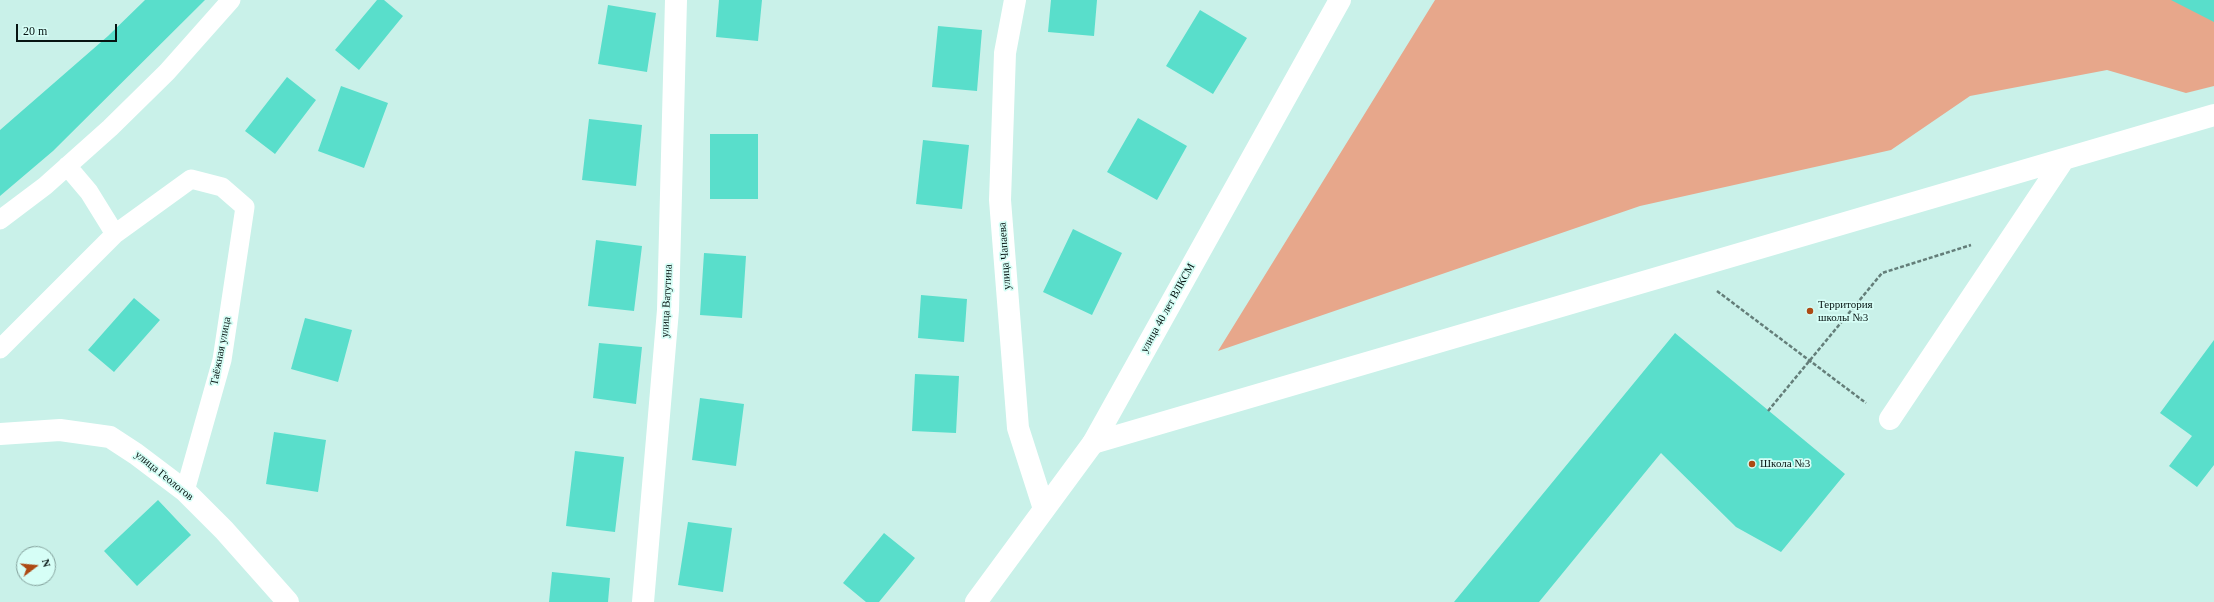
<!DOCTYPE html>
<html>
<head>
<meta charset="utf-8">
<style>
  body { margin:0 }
  #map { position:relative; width:2214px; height:602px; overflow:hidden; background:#c9f1e9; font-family:Georgia,serif }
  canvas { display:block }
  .north { position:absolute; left:16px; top:546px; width:40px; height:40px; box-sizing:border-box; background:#d6fef6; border:1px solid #83a09b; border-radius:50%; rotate:74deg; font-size:11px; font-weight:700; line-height:16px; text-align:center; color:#061412 }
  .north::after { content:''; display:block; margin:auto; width:14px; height:18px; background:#ad4a14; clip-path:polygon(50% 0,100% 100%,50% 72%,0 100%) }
  .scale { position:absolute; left:16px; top:24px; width:101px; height:18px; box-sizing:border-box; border:2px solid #061412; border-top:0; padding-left:5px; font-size:12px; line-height:14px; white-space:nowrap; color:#061412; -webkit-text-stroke:3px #d6fef6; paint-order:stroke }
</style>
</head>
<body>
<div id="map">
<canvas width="2214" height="602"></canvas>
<div class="north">N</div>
<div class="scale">20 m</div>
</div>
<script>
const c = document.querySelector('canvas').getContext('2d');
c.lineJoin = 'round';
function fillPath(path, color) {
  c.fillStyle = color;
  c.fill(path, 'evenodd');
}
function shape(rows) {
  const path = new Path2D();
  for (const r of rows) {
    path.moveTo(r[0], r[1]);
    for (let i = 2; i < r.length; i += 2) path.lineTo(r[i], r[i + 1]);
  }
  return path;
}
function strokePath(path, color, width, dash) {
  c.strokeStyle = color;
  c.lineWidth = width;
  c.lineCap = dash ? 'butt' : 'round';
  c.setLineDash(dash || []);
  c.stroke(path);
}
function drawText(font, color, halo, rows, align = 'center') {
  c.font = font + ' Georgia,serif';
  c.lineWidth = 3.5;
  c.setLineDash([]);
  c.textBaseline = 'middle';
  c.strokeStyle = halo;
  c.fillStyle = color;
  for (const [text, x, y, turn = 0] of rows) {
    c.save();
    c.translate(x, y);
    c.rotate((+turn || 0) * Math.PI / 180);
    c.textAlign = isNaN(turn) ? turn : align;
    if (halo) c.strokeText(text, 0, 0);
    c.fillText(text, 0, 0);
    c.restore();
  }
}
fillPath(shape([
  [1435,0,2214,0,2214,86,2186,93,2107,70,1970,96,1891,150,1640,206,1218,351]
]), '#e7a78b');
fillPath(shape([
  [145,0,205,0,53,151,0,196,0,130,108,36],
  [377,0,384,0,403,16,359,70,335,50],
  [719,0,762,0,758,41,716,37],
  [1051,0,1097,0,1094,36,1048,32],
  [2171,0,2214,0,2214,22],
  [608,5,656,13,647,72,598,64],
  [1200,10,1247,38,1213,94,1166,66],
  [938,26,982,30,977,91,932,87],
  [287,77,316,100,275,154,245,131],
  [341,86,388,103,364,168,318,151],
  [1138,118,1187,146,1157,200,1107,172],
  [589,119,642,125,636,186,582,180],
  [710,134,758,134,758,199,710,199],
  [923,140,969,145,962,209,916,204],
  [1073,229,1122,253,1092,315,1043,292],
  [596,240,642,246,634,311,588,306],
  [704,253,746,256,742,318,700,315],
  [921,295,967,299,964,342,918,338],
  [134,298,160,320,114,372,88,350],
  [305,318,352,330,338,382,291,369],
  [1675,333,1845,474,1781,552,1736,527,1661,453,1539,602,1454,602],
  [2214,340,2214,465,2197,487,2169,466,2192,436,2160,413],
  [599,343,642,347,636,404,593,398],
  [915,374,959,376,956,433,912,431],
  [700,398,744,404,736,466,692,460],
  [274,432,326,440,318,492,266,484],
  [575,451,624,457,615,532,566,526],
  [158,500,191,535,137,586,104,551],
  [688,522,732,528,723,592,678,585],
  [884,533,915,558,879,602,866,602,843,583],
  [552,572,610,578,608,602,549,602]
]), '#59decb');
strokePath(shape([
  [1717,291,1866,403],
  [1768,411,1882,273,1971,245]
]), '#647e79', 2.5, [4, 2]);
strokePath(shape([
  [0,220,45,186,110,128,167,72,231,0],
  [115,234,191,179,222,187,245,207,222,360,185,491],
  [0,349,115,234,89,192,67,166]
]), '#fff', 19);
strokePath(shape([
  [1015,0,1005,53,1000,200,1018,428,1044,509],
  [1890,419,2064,159],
  [0,434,60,430,110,437,136,454,185,491,224,530,288,602],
  [1093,443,2214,115],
  [643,602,668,310,676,0]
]), '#fff', 22);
strokePath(shape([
  [976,602,1093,443,1340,0]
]), '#fff', 22);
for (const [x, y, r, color] of [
  [1810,311,4,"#ad4a14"],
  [1752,464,4,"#ad4a14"]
]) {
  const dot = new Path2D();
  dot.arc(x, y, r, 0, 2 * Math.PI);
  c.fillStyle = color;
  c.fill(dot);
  strokePath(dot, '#d6fef6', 1.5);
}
drawText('11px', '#061412', '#d6fef6', [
  ["улица Чапаева",1005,256,-94],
  ["улица Ватутина",667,301,-87],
  ["улица 40 лет ВЛКСМ",1168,308,-61],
  ["Таёжная улица",221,351,-79],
  ["улица Геологов",164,476,39]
]);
drawText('11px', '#061412', '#d6fef6', [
  ["Территория",1818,305],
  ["школы №3",1818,318],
  ["Школа №3",1760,464]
], 'left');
</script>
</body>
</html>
